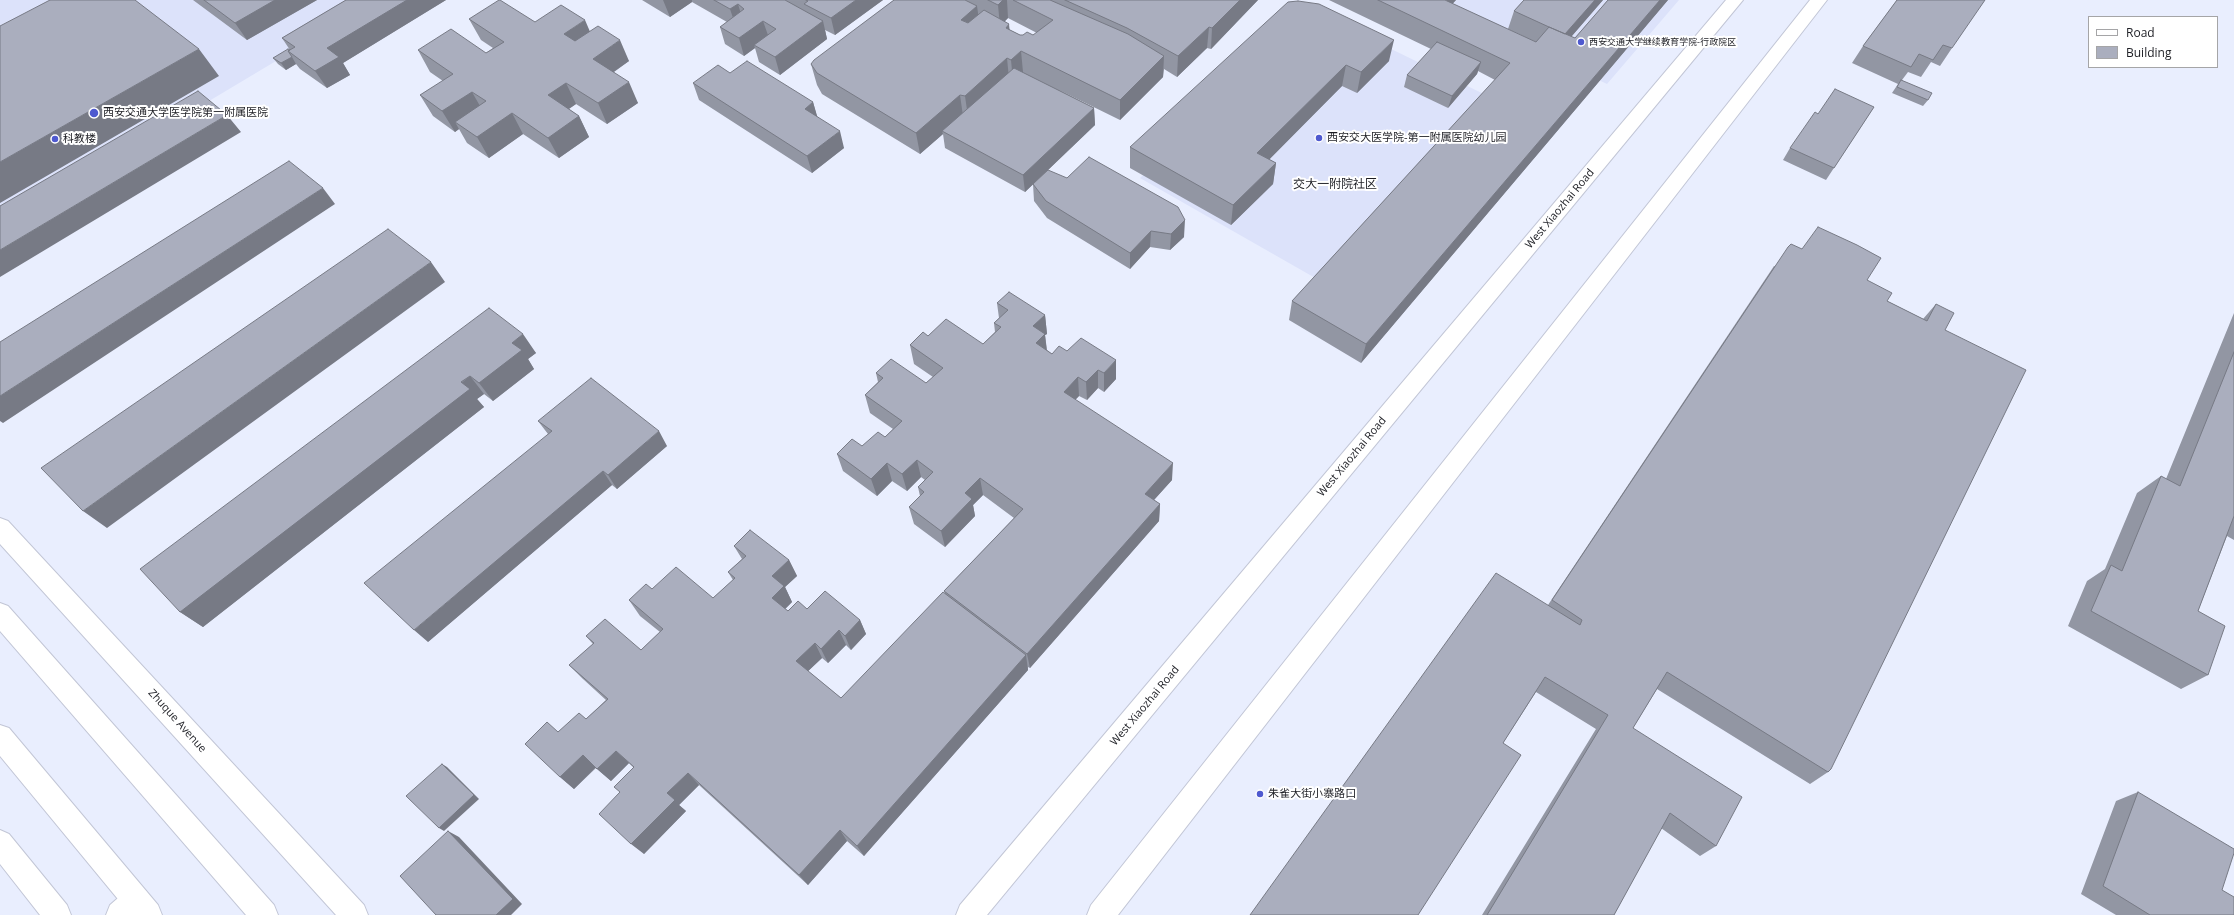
<!DOCTYPE html>
<html>
<head>
<meta charset="utf-8">
<style>
  body { margin:0 }
  #map { position:relative; width:2234px; height:915px; overflow:hidden; background:#e9eefe; font-family:"Open Sans",sans-serif }
  canvas { display:block }
  .legend { position:absolute; left:2088px; top:16px; width:130px; height:52px; box-sizing:border-box; background:#fff; border:1px solid #a5a5a7; margin:0; padding:5px 7px; list-style:none; font-size:12px; color:#1d1e24 }
  .legend li { display:flex; align-items:center; gap:8px; height:20px }
  .legend b { width:20px; border:1px solid #a5a5a7 }
</style>
</head>
<body>
<div id="map">
<canvas width="2234" height="915"></canvas>
<ul class="legend">
<li><b style="height:5px;background:#fff"></b>Road</li>
<li><b style="height:11px;background:#aaaebe"></b>Building</li>
</ul>
</div>
<script>
const c = document.querySelector('canvas').getContext('2d');
c.lineJoin = 'round';
function fillPath(path, color) {
  c.fillStyle = color;
  c.fill(path, 'evenodd');
}
function shape(rows) {
  const path = new Path2D();
  for (const r of rows) {
    path.moveTo(r[0], r[1]);
    for (let i = 2; i < r.length; i += 2) path.lineTo(r[i], r[i + 1]);
  }
  return path;
}
function strokePath(path, color, width, dash) {
  c.strokeStyle = color;
  c.lineWidth = width;
  c.lineCap = dash ? 'butt' : 'round';
  c.setLineDash(dash || []);
  c.stroke(path);
}
function drawText(font, color, halo, rows, align = 'center') {
  c.font = font + ' "Open Sans","Noto Sans SC",sans-serif';
  c.lineWidth = 4;
  c.setLineDash([]);
  c.textBaseline = 'middle';
  c.strokeStyle = halo;
  c.fillStyle = color;
  for (const [text, x, y, turn = 0] of rows) {
    c.save();
    c.translate(x, y);
    c.rotate((+turn || 0) * Math.PI / 180);
    c.textAlign = isNaN(turn) ? turn : align;
    if (halo) c.strokeText(text, 0, 0);
    c.fillText(text, 0, 0);
    c.restore();
  }
}
fillPath(shape([
  [0,0,378,0,0,226],
  [1431,0,1679,0,1607,84],
  [1317,13,1492,98,1324,283,1140,178]
]), '#dce2fa');
const minor = shape([
  [0,518,8,521,364,905,368,915,336,915,0,544,0,518],
  [0,830,9,834,67,905,71,915,40,915,0,864,0,830],
  [136,888,146,891,149,901,146,911,140,915,106,915,110,905,126,891,136,888]
]);
const secondary = shape([
  [0,603,8,606,274,905,278,915,246,915,0,631,0,603],
  [0,725,9,728,158,905,162,915,131,915,0,756,0,725]
]);
const primary = shape([
  [1726,0,1743,0,987,915,956,915,960,905,1726,0],
  [1810,0,1827,0,1118,915,1087,915,1091,905,1810,0]
]);
strokePath(minor, '#c2c6d6', 2);
strokePath(secondary, '#c2c6d6', 2);
strokePath(primary, '#c2c6d6', 2);
fillPath(minor, '#fff');
fillPath(secondary, '#fff');
fillPath(primary, '#fff');
fillPath(shape([
  [193,0,317,0,247,40],
  [346,0,446,0,343,63,350,75,327,88,300,69,296,64,286,70,278,64,273,58,290,50,282,38],
  [642,0,883,0,835,35,825,30,827,39,780,75,759,62,755,48,744,56,725,44,720,27,727,22,692,2,670,17],
  [894,0,1258,0,1213,47,1211,49,1207,48,1177,77,1164,69,1163,77,1120,120,1059,90,1094,108,1095,125,1025,192,945,148,943,134,920,154,822,94,817,85,811,64],
  [1008,18,1037,33,1033,35,1020,35,1010,30,1005,21],
  [1329,0,1456,0,1452,4,1536,42,1508,29,1514,11,1524,0,1603,0,1571,37,1575,38,1608,0,1668,0,1361,363,1289,320,1292,301,1495,80,1478,71,1477,74,1448,108,1404,87,1407,75,1431,49],
  [1897,0,1952,48,1940,66,1931,62,1921,77,1908,72,1902,80,1928,100,1923,106,1892,93,1898,84,1852,63,1863,46],
  [1319,4,1389,61,1357,93,1342,86,1269,159,1276,163,1273,184,1231,225,1130,168,1130,147],
  [469,19,535,22,590,32,629,61,614,72,638,103,607,124,576,104,569,109,579,116,589,137,559,158,523,134,489,158,467,143,459,129,455,132,433,116,420,95,443,81,430,72,418,50,486,53,493,48,481,40],
  [730,73,813,102,817,117,844,148,812,173,699,100,693,83],
  [1874,107,1826,180,1783,160,1790,148,1818,114],
  [1033,184,1184,237,1170,250,1150,247,1130,269,1047,218,1034,201],
  [1774,266,1867,280,1887,301,1923,319,1936,304,1945,330,1828,772,1810,784,1657,689,1633,728,1716,846,1700,856,1661,828,1614,915,1482,915,1596,729,1536,692,1503,743,1418,915,1548,605],
  [997,303,1045,315,1047,334,1045,335,1047,350,1052,354,1067,351,1116,379,1104,392,1098,388,1087,400,1079,396,1075,400,1172,480,1154,500,1160,504,1159,521,1030,668,1028,667,1028,670,864,856,847,841,808,885,699,785,679,805,686,811,644,854,620,792,634,768,629,763,611,781,596,768,574,789,560,777,558,732,586,719,606,700,583,679,569,665,593,644,586,636,641,650,660,632,640,616,629,600,652,589,713,598,733,580,728,572,742,559,734,546,789,560,797,576,785,587,792,602,785,609,788,611,807,609,860,620,866,634,851,650,846,645,828,663,822,658,808,671,841,698,945,594,944,591,1014,518,983,495,973,505,975,516,945,547,914,524,909,507,920,496,918,487,925,480,921,477,907,491,892,481,877,496,843,471,837,454,862,446,885,437,893,429,870,413,865,395,878,382,876,373,926,383,933,377,914,364,910,345,928,336,983,344,995,332,994,323,999,318],
  [489,308,536,353,528,359,534,369,493,401,484,394,477,399,484,407,203,627,180,612],
  [2234,313,2234,540,2227,536,2198,611,2208,675,2181,689,2068,626,2087,581,2105,569,2137,493,2161,476,2166,479],
  [538,421,667,446,617,489,612,485,428,642,548,434],
  [2138,792,2222,890,2234,915,2116,915,2081,894,2116,801]
]), '#9296a3');
fillPath(shape([
  [275,0,317,0,247,40,235,23],
  [407,0,446,0,343,63,350,75,327,88,315,71,327,48],
  [663,0,692,0,692,2,670,17],
  [856,0,883,0,835,35,831,18],
  [1003,0,1007,0,1008,18,1000,26,998,5],
  [1240,0,1258,0,1211,49,1212,28],
  [1447,0,1456,0,1444,13],
  [1595,0,1603,0,1558,52,1564,34],
  [1660,0,1668,0,1361,363,1366,344],
  [738,4,743,21,736,27,730,9],
  [977,6,980,27,961,20],
  [585,20,594,41,574,55,564,34],
  [763,21,769,38,754,45,755,48,744,56,739,38],
  [823,21,827,39,780,75,775,57],
  [1009,24,1011,45,1006,28],
  [1209,27,1207,48,1177,77,1178,56],
  [620,40,629,61,602,80,593,59],
  [1394,40,1389,61,1357,93,1361,72],
  [199,49,219,76,0,203,0,162],
  [1021,51,1023,72,1013,81,1011,60],
  [1164,56,1163,77,1120,120,1120,100],
  [292,57,296,64,286,70,281,63],
  [1007,58,1009,79,968,117,965,96],
  [1481,62,1477,74,1448,108,1452,96],
  [1346,65,1342,86,1255,174,1257,153],
  [629,82,638,103,607,124,598,103],
  [566,83,576,104,558,116,548,95],
  [472,92,484,113,455,122,459,129,455,132,442,111],
  [960,95,963,116,942,131,943,134,920,154,916,133],
  [813,102,818,119,805,109],
  [1094,108,1095,125,1025,192,1023,175],
  [512,113,523,134,489,158,477,137],
  [227,115,241,132,0,277,0,250],
  [579,116,589,137,559,158,548,138],
  [840,131,844,148,812,173,807,156],
  [1276,163,1273,184,1231,225,1233,205],
  [323,188,335,204,3,423,0,421,0,396],
  [1185,220,1184,237,1170,250,1171,234],
  [1151,231,1150,247,1130,269,1130,253],
  [431,262,445,282,107,528,83,511],
  [1045,315,1047,334,1045,335,1047,353,1037,362,1033,326],
  [523,334,536,353,528,359,534,369,493,401,479,383,512,343],
  [1116,360,1116,379,1104,392,1104,373],
  [1098,370,1098,388,1087,400,1086,382],
  [470,376,484,394,477,399,484,407,203,627,180,612],
  [1078,377,1079,396,1065,410,1064,392],
  [659,431,667,446,617,489,608,475],
  [917,460,921,477,907,491,902,474],
  [887,463,892,481,877,496,871,479],
  [1173,463,1172,480,1144,511,1145,494],
  [603,471,612,485,428,642,414,630],
  [980,478,983,495,973,505,975,516,945,547,941,531,965,493],
  [1160,504,1159,521,1030,668,1027,654],
  [789,560,797,576,785,587,792,602,781,613,772,598,772,576],
  [860,620,866,634,851,650,845,636],
  [839,630,846,645,828,663,821,649],
  [815,643,822,658,804,675,796,661],
  [1026,655,1028,670,864,856,857,846],
  [616,751,629,763,611,781,597,769],
  [583,755,596,767,574,789,560,777],
  [442,764,447,767,479,799,444,831,439,828],
  [688,773,699,785,679,805,686,811,644,854,631,844,667,793],
  [840,830,847,841,808,885,799,875],
  [448,831,459,837,522,904,511,915,496,915]
]), '#777a85');
const building = shape([
  [50,0,135,0,199,49,0,162,0,26,50,0],
  [204,0,275,0,235,23,204,0],
  [346,0,407,0,327,48,339,57,315,71,288,51,295,47,282,38,346,0],
  [499,0,500,0,535,22,561,5,585,20,564,34,575,41,598,26,620,40,593,59,629,82,598,103,566,83,548,95,579,116,548,138,512,113,477,137,455,122,486,101,472,92,442,111,420,95,453,74,418,50,451,29,486,53,504,42,469,19,499,0],
  [714,0,785,0,823,21,775,57,754,45,776,29,763,21,739,38,720,27,744,9,738,4,730,9,714,0],
  [806,0,856,0,831,18,804,4,808,1,806,0],
  [894,0,965,0,977,6,961,20,968,23,984,10,1009,24,1006,28,1020,35,1023,35,1027,32,1033,35,1053,20,1013,0,1050,0,1128,34,1164,56,1120,100,1021,51,1011,60,1007,58,965,96,960,95,916,133,817,73,811,64,814,60,894,0],
  [988,0,1003,0,998,5,988,0],
  [1065,0,1240,0,1212,28,1209,27,1178,56,1127,28,1065,0],
  [1378,0,1445,0,1536,42,1549,27,1575,38,1608,0,1660,0,1366,344,1292,301,1510,63,1378,0],
  [1524,0,1595,0,1565,34,1549,27,1514,11,1524,0],
  [1897,0,1985,0,1952,48,1943,45,1933,60,1919,54,1911,67,1863,46,1897,0],
  [1298,1,1319,4,1394,40,1361,72,1346,65,1257,153,1276,163,1233,205,1130,147,1288,2,1298,1],
  [1437,42,1481,62,1452,96,1407,75,1437,42],
  [288,49,290,50,288,51,292,57,281,63,273,58,288,49],
  [747,61,813,102,805,109,840,131,807,156,693,83,718,65,730,73,747,61],
  [1014,68,1094,108,1023,175,942,131,1014,68],
  [1901,80,1932,93,1928,100,1897,87,1901,80],
  [1835,89,1874,107,1834,168,1790,148,1815,112,1818,114,1835,89],
  [198,91,227,115,0,250,0,206,198,91],
  [1089,157,1178,207,1185,220,1171,234,1151,231,1130,253,1046,201,1033,184,1048,170,1067,178,1089,157],
  [289,161,323,188,0,396,0,342,289,161],
  [1818,227,1857,245,1881,258,1867,280,1892,293,1887,301,1927,321,1936,304,1954,313,1945,330,2026,370,1831,769,1828,772,1667,672,1633,728,1742,797,1716,846,1670,813,1614,915,1487,915,1608,715,1545,677,1503,743,1521,755,1418,915,1250,915,1496,573,1580,625,1582,620,1552,600,1788,247,1791,244,1802,249,1818,227],
  [388,229,431,262,83,511,41,468,388,229],
  [1009,292,1045,315,1033,326,1045,334,1036,343,1052,354,1059,346,1067,351,1081,338,1116,360,1104,373,1098,370,1086,382,1078,377,1064,392,1173,463,1145,494,1160,504,1027,654,944,591,1023,509,980,478,965,493,972,499,941,531,909,507,924,492,918,487,933,472,917,460,902,474,887,463,871,479,837,454,852,439,862,446,878,432,885,437,902,421,865,395,883,378,876,373,891,359,926,383,943,368,910,345,923,332,928,336,946,319,983,344,1001,327,994,323,1008,310,997,303,1009,292],
  [489,308,523,334,512,343,522,350,479,383,470,376,461,382,470,389,180,612,140,569,489,308],
  [2234,352,2234,516,2198,611,2225,626,2208,675,2091,611,2111,565,2122,571,2161,476,2180,486,2234,352],
  [591,378,659,431,608,475,603,471,414,630,364,583,552,431,538,421,591,378],
  [750,530,789,560,772,576,784,586,772,598,788,611,798,601,807,609,825,591,860,620,845,636,839,630,821,649,815,643,796,661,841,698,943,592,1026,655,857,846,840,830,799,875,688,773,667,793,675,800,631,844,599,814,620,792,614,787,634,767,616,751,597,769,583,755,560,777,525,744,547,722,558,732,579,713,586,719,608,699,569,665,594,643,586,636,605,619,641,650,663,629,629,600,646,584,652,589,676,567,713,598,735,578,728,572,746,556,734,546,750,530],
  [442,764,474,795,439,828,406,796,442,764],
  [2138,792,2234,849,2234,853,2222,890,2234,897,2234,915,2150,915,2103,886,2138,792],
  [448,831,513,899,496,915,436,915,400,876,448,831]
]);
fillPath(building, '#aaaebe');
strokePath(building, '#777a85', 1);
for (const [x, y, r, color] of [
  [1581,42,4,"#4e59cf"],
  [94,113,5,"#4e59cf"],
  [1319,138,4,"#4e59cf"],
  [55,139,4,"#4e59cf"],
  [1260,794,4,"#4e59cf"]
]) {
  const dot = new Path2D();
  dot.arc(x, y, r, 0, 2 * Math.PI);
  c.fillStyle = color;
  c.fill(dot);
  strokePath(dot, '#fff', 1.5);
}
drawText('9px', '#1d1e24', '#fff', [
  ["西安交通大学继续教育学院-行政院区",1589,42]
], 'left');
drawText('11px', '#1d1e24', '#fff', [
  ["西安交通大学医学院第一附属医院",103,113],
  ["西安交大医学院-第一附属医院幼儿园",1327,138],
  ["科教楼",63,139],
  ["朱雀大街小寨路口",1268,794]
], 'left');
drawText('11px', '#1d1e24', '#fff', [
  ["West Xiaozhai Road",1560,209,-50],
  ["West Xiaozhai Road",1352,457,-50],
  ["West Xiaozhai Road",1145,706,-50],
  ["Zhuque Avenue",177,721,48]
]);
drawText('12px', '#1d1e24', '#fff', [
  ["交大一附院社区",1335,185]
]);
</script>
</body>
</html>
